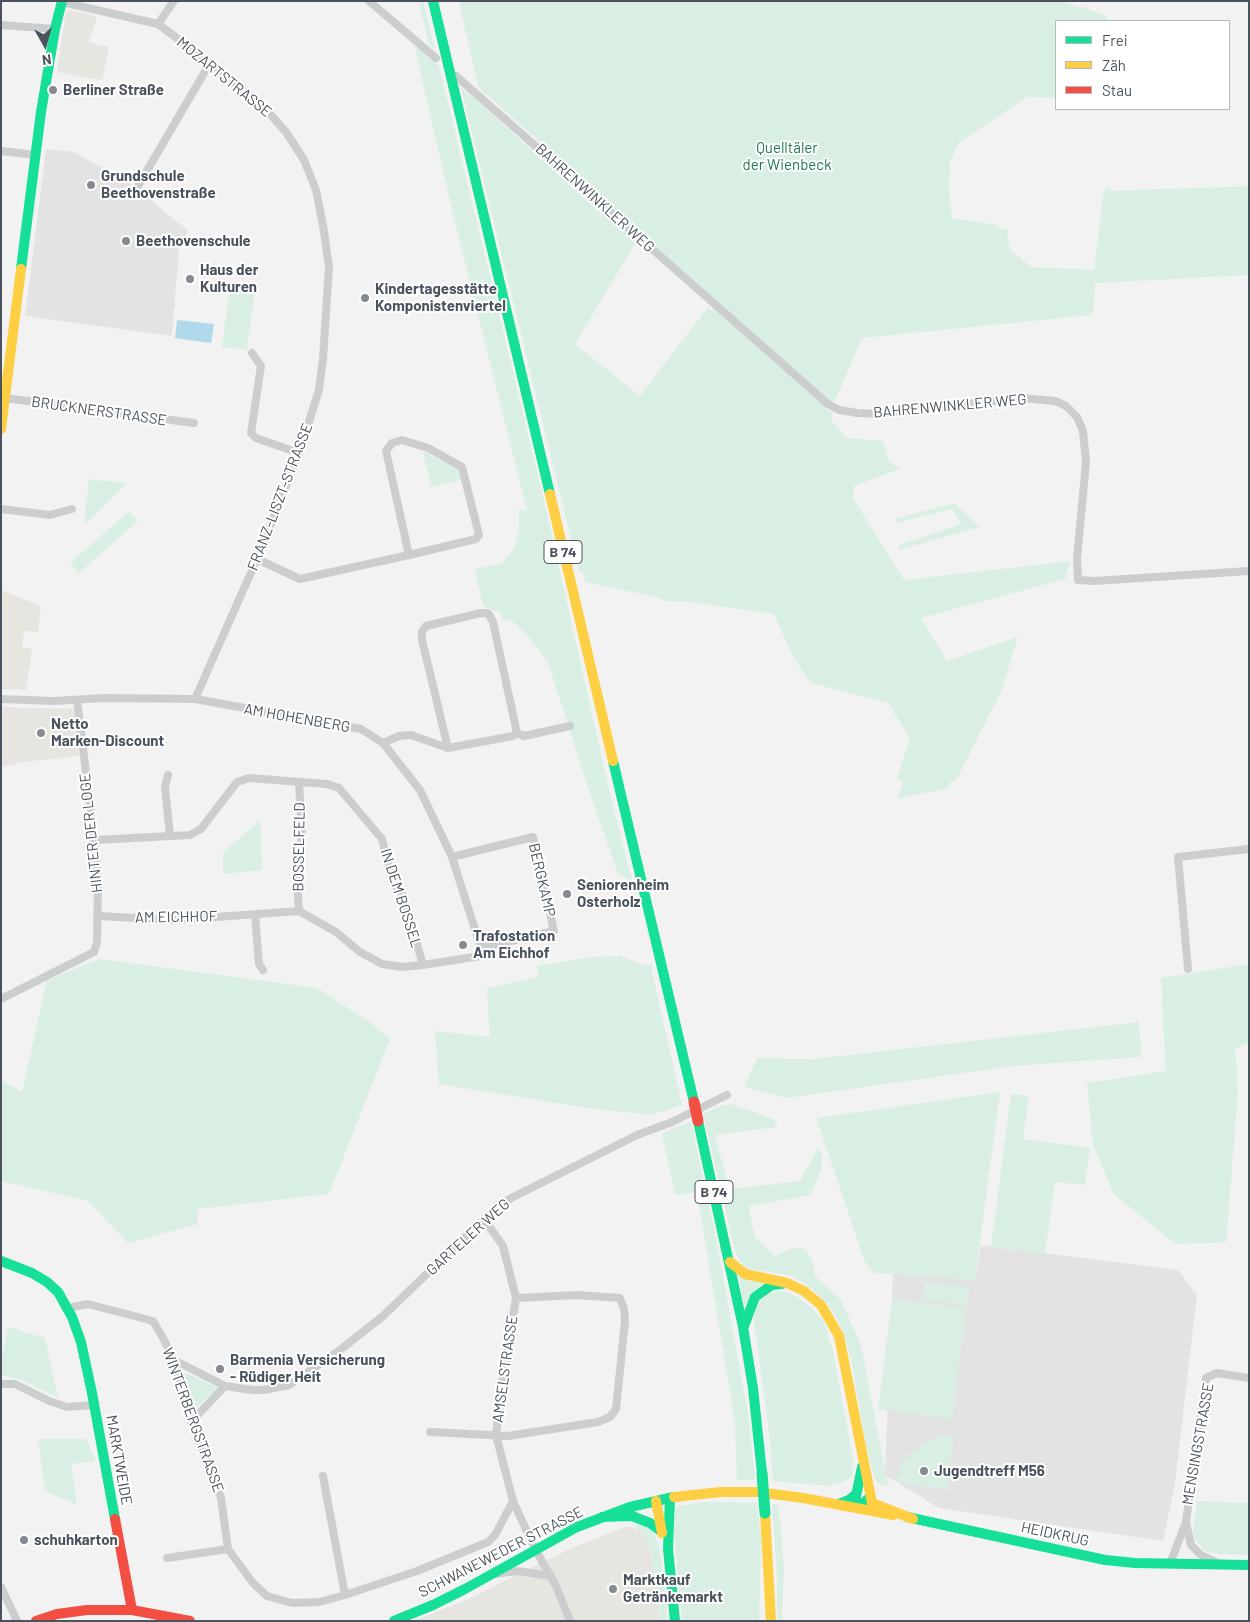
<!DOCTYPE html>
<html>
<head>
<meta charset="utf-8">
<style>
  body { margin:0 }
  #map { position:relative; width:1250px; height:1622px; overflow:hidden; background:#f2f2f2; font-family:Barlow,sans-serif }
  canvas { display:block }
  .frame { position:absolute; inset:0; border:2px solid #4a535d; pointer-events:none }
  .legend { position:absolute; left:1055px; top:20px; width:175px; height:90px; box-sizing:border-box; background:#fff; border:1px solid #b7babe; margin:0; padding:6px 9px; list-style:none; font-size:15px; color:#4a535d }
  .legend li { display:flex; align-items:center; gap:10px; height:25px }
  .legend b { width:25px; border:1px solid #b7babe }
  .north { position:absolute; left:20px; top:20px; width:50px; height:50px; -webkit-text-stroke:4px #fff; paint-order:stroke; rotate:173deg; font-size:14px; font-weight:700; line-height:20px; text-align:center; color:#4a535d }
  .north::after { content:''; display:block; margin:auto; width:18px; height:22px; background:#4a535d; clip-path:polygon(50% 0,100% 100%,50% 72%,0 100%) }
</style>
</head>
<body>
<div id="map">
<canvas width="1250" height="1622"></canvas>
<div class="frame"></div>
<ul class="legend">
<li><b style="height:6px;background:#16e098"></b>Frei</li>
<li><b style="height:6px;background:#ffcf43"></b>Zäh</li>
<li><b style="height:6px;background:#f24e42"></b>Stau</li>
</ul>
<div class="north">N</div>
</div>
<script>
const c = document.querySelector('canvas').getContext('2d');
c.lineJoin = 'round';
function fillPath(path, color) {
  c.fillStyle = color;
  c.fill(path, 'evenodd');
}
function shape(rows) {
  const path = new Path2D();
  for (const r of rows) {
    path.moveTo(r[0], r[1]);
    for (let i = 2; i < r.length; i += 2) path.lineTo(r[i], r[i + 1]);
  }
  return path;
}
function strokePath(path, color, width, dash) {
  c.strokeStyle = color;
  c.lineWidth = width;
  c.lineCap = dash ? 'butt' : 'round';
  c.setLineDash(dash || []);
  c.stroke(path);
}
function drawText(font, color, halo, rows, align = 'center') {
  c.font = font + ' Barlow,sans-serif';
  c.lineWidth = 4;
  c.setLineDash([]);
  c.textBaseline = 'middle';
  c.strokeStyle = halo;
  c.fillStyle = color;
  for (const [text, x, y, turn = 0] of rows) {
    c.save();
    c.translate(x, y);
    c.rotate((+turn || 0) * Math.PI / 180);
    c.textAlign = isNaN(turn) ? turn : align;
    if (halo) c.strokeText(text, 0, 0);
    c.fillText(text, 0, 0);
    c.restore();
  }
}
fillPath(shape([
  [71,10,97,17,89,42,109,47,102,80,57,72,66,12],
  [1,590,41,606,38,632,24,631,22,647,32,649,26,690,1,689],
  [1,707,75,709,79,756,32,761,1,767],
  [628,1526,642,1532,651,1552,660,1621,413,1621,464,1601,569,1549]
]), '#e6e5e0');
fillPath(shape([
  [46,149,74,152,131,184,188,231,179,250,172,336,25,316],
  [981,1245,1178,1270,1197,1295,1175,1483,1163,1541,939,1508,885,1475,893,1273,975,1279]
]), '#e4e3e3');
fillPath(shape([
  [419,1,423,1,435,50,429,45],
  [459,1,1062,1,1107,16,1108,21,1056,21,1056,98,1027,97,959,143,950,161,949,188,952,218,998,225,1000,229,1007,229,1009,245,1012,251,1031,267,1094,270,1104,189,1110,187,1110,191,1249,186,1249,275,1095,283,1094,311,1093,311,1092,315,862,338,837,396,834,401,833,401,826,408,833,413,831,420,847,438,883,441,889,461,900,469,854,486,854,500,904,580,1071,561,1065,579,921,618,947,661,1018,637,1001,692,955,782,950,782,948,788,897,799,903,783,897,777,910,738,888,703,811,683,793,657,774,614,690,602,664,601,656,597,585,582,583,573,579,571,461,88,470,94,600,213,607,201,478,87],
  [641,234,717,301,712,311,708,307,640,396,575,344],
  [414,44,439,66,546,509,607,781,632,881,618,874,587,785,548,662,528,636,511,620,503,621,500,611,495,611,483,605,475,569,502,563,513,550,519,531,519,508,527,511,452,210],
  [230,286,255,289,247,350,222,347],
  [423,451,459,470,461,480,431,487],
  [89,479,127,483,84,526],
  [954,503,980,527,899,550,899,545,961,524,952,509,896,523,894,519],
  [129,511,138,521,79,573,70,563],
  [260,820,262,870,223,874,223,853],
  [621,956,643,965,652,964,652,972,682,1105,651,1115,587,1108,439,1084,435,1031,490,1037,487,988,538,977,537,966,591,957],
  [100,959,317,988,371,1023,390,1039,329,1194,197,1209,198,1224,128,1243,88,1201,1,1181,1,1080,22,1092,47,980],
  [1249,964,1249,1043,1235,1048,1238,1093,1226,1242,1175,1244,1114,1194,1093,1145,1087,1083,1166,1071,1161,978],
  [1139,1022,1141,1057,1013,1066,787,1098,744,1087,757,1058,814,1059],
  [1000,1092,975,1280,875,1273,865,1262,816,1118],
  [1011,1094,1029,1096,1023,1139,1090,1148,1085,1185,1055,1182,1045,1254,991,1247],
  [731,1104,774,1119,777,1127,715,1135,729,1189,800,1181,818,1148,822,1155,822,1169,810,1195,749,1206,751,1220,755,1238,775,1256,792,1248,805,1249,812,1259,815,1276,841,1300,861,1345,888,1486,877,1483,872,1469,866,1445,852,1364,845,1337,838,1320,827,1303,809,1287,792,1276,746,1268,740,1261,735,1251,703,1114,721,1106],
  [691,1122,719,1253,748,1414,755,1480,737,1480,735,1423,697,1192,675,1195,662,1133],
  [738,1274,771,1282,753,1295,746,1305,744,1304],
  [925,1283,969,1287,967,1305,922,1300],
  [781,1290,797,1297,811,1307,824,1322,833,1352,853,1459,852,1476,846,1481,827,1486,773,1481,769,1432,754,1321,756,1307,767,1295],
  [892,1299,966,1308,952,1419,878,1409],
  [8,1327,45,1338,58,1398,26,1382,1,1374,1,1364],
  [186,1373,218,1388,191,1412,182,1376],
  [943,1436,954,1436,947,1490,908,1484,896,1480,902,1463,914,1450,931,1440],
  [38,1439,86,1439,96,1461,71,1464,77,1505,45,1491],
  [1249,1492,1249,1555,1221,1554,1205,1551,1195,1540,1193,1531,1197,1501,1247,1503],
  [704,1502,757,1503,761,1540,759,1621,682,1621,674,1529,675,1512,679,1506],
  [772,1504,778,1505,779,1508,784,1570,782,1621,777,1621,777,1572],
  [641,1523,652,1529,660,1550,668,1621,660,1621,651,1552,642,1532,634,1527]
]), '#d9efe3');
fillPath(shape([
  [177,320,214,324,211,343,175,338]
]), '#b0daea');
strokePath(shape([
  [369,1,436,58],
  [62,2,158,24,210,63,263,106,286,132,304,160,316,190,323,225,329,267,323,359,319,390,299,453,257,559,195,699],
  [158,24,174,1],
  [1,25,55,29],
  [456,76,828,404,839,410,857,413,879,414,1022,398,1055,401,1066,406,1077,417,1083,431,1086,462,1077,559,1078,580,1094,581,1249,571],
  [1,151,36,155],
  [138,186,210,63],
  [252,353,261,366,251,433,256,438,299,453],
  [5,398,194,423],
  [1,509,50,515,72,509],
  [257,559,300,579,409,555,476,539,479,535,462,467,428,448,402,440,392,443,386,451,409,555],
  [1,699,54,701,105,698,195,699,361,729,383,743,420,790,452,857,481,948,480,956,423,965,402,967,382,964,360,952,336,932,299,911,175,920,98,916],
  [383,743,399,736,411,735,448,748,513,736,517,733,524,736,570,726],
  [448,748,422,640,422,631,426,626,481,613,488,613,493,622,517,733],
  [168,775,165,787,170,836],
  [299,783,302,837,296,868,299,911],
  [95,840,190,835,201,829,237,782,249,778,327,784,339,788,382,839,393,883,403,895,423,965],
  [452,857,533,837,554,931,481,948],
  [255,915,259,964,263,970],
  [1188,969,1178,857,1249,849],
  [1,999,94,952,97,942,98,882,95,845,77,700],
  [484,1219,503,1246,516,1298,501,1390,496,1435,513,1501,535,1549,556,1586,570,1621],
  [68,1308,88,1304,153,1321,163,1338,174,1360,191,1422,221,1498,228,1549,253,1583,267,1596,292,1603,319,1602,345,1595,417,1571,488,1542,495,1535,513,1501],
  [174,1360,225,1386,252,1390,264,1390,289,1385,340,1350,383,1316,484,1219,511,1198,637,1135,672,1122,727,1095],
  [1,1384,15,1384,49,1401,67,1407,94,1405],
  [191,1422,225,1386],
  [430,1432,508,1436,598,1422,610,1417,616,1409,625,1321,624,1309,620,1298,577,1295,516,1298],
  [323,1476,345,1595],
  [1186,1523,1191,1545,1201,1555,1218,1563],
  [167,1558,228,1549],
  [1170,1564,1186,1522,1206,1378,1217,1373,1249,1378],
  [495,1574,517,1571,551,1576],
  [1,1587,17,1621]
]), '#cccdcf', 8);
strokePath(shape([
  [433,1,550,494],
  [21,269,41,112,55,29,62,1],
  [613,761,694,1102],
  [698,1121,743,1327,753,1388,762,1473],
  [1,1261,32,1273,47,1282,58,1292,72,1317,81,1342,92,1393,115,1519],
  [744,1326,755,1297,772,1285,782,1284],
  [862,1467,855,1501,858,1508,870,1497],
  [670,1498,668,1549,675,1621],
  [839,1504,849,1500,856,1494],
  [602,1517,632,1516,650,1523,662,1532],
  [907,1517,1105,1560,1135,1563,1249,1565],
  [394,1621,433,1605,465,1589,577,1527,630,1507,674,1497]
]), '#16e098', 10);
strokePath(shape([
  [1,429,21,269],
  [550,494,613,761],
  [730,1262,745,1274,787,1283,804,1291,821,1305,839,1336,872,1503,913,1519],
  [674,1497,721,1492,758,1492,803,1498,893,1515],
  [656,1501,662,1533],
  [765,1513,771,1621]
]), '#ffcf43', 10);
strokePath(shape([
  [115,1519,132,1610],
  [36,1621,57,1614,87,1610,132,1610,190,1621]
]), '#f24e42', 10);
strokePath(shape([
  [762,1473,765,1513]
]), '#16e098', 11);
strokePath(shape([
  [694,1102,698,1121]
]), '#f24e42', 11);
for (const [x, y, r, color] of [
  [53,90,5,"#858b91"],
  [91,185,5,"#858b91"],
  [126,241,5,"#858b91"],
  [190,279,5,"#858b91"],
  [365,298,5,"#858b91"],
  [41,733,5,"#858b91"],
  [567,894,5,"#858b91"],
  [463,945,5,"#858b91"],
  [220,1369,5,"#858b91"],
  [924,1471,5,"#858b91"],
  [24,1540,5,"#858b91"],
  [613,1589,5,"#858b91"]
]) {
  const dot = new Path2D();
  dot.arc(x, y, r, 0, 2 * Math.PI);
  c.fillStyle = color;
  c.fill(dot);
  strokePath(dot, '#fff', 2);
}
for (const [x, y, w] of [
  [563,552,38],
  [714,1192,38]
]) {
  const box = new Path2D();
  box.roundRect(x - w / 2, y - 11.5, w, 23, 4);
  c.fillStyle = '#fff';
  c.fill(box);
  strokePath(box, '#4a535d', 1);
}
drawText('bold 14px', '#4a535d', null, [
  ["B 74",563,552],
  ["B 74",714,1192]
]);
drawText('15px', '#4a535d', '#fff', [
  ["MOZARTSTRASSE",224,77,39],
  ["BAHRENWINKLER WEG",595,198,42],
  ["BAHRENWINKLER WEG",950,406,-5],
  ["BRUCKNERSTRASSE",99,411,8],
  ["FRANZ-LISZT-STRASSE",280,497,-69],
  ["AM HOHENBERG",297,718,10],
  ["HINTER DER LOGE",91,833,-96],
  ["BOSSELFELD",299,847,-89],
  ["BERGKAMP",542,880,77],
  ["IN DEM BOSSEL",401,898,72],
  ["AM EICHHOF",176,917,-1],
  ["GARTELER WEG",468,1237,-42],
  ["AMSELSTRASSE",505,1369,-82],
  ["WINTERBERGSTRASSE",193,1420,70],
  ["MENSINGSTRASSE",1198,1444,-80],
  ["MARKTWEIDE",119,1460,80],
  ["HEIDKRUG",1055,1534,12],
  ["SCHWANEWEDER STRASSE",501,1552,-27]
]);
drawText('bold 15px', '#4a535d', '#fff', [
  ["Berliner Straße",63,90],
  ["Grundschule",101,176],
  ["Beethovenstraße",101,193],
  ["Beethovenschule",136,241],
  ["Haus der",200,270],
  ["Kulturen",200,287],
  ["Kindertagesstätte",375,289],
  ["Komponistenviertel",375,306],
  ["Netto",51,724],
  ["Marken-Discount",51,741],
  ["Seniorenheim",577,885],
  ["Osterholz",577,902],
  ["Trafostation",473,936],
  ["Am Eichhof",473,953],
  ["Barmenia Versicherung",230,1360],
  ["- Rüdiger Heit",230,1377],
  ["Jugendtreff M56",934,1471],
  ["schuhkarton",34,1540],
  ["Marktkauf",623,1580],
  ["Getränkemarkt",623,1597]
], 'left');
drawText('15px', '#1f7a52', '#fff', [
  ["Quelltäler",787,148],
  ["der Wienbeck",787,165]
]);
</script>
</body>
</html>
